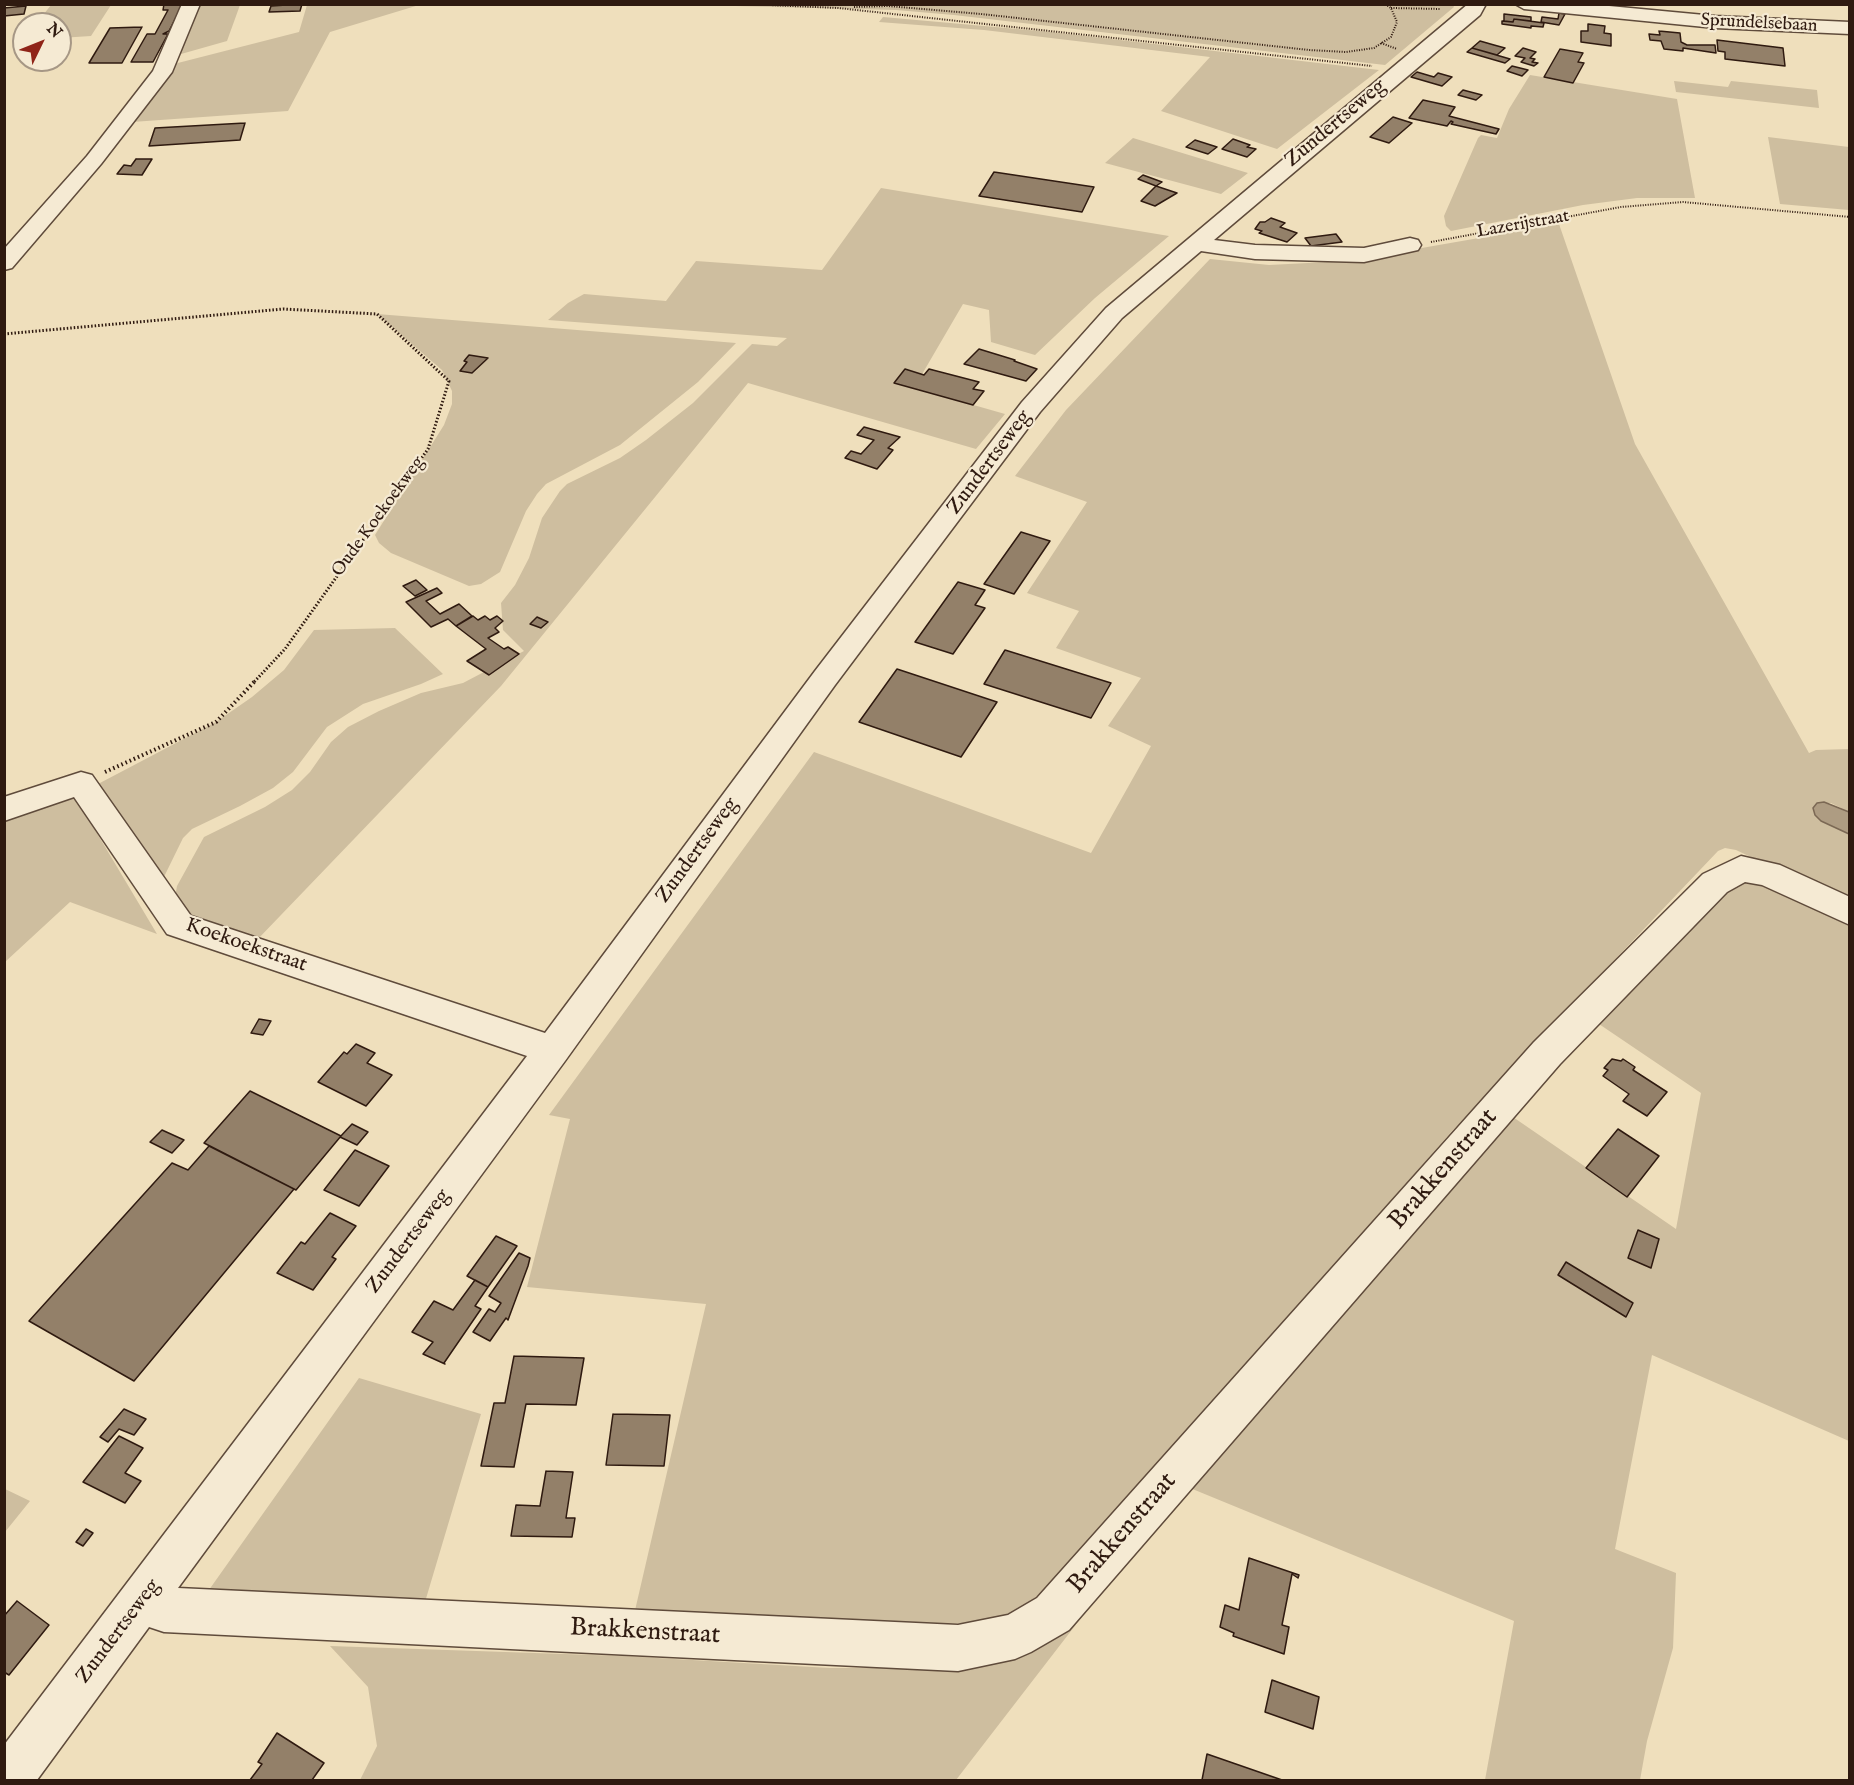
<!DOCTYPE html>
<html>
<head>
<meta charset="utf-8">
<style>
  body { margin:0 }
  #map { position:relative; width:1854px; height:1785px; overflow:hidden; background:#efdfbc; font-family:"IM FELL English",serif }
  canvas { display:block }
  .frame { position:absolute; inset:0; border:6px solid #2f1a10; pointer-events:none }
  .north { position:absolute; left:12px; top:12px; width:60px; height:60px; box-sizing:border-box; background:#f5ead3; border:2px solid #a69785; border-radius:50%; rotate:47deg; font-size:16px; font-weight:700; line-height:24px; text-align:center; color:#2f1a10 }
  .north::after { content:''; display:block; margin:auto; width:21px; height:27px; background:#8f2418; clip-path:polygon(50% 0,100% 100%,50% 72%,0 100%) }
</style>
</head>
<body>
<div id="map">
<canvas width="1854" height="1785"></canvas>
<div class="frame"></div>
<div class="north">N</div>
</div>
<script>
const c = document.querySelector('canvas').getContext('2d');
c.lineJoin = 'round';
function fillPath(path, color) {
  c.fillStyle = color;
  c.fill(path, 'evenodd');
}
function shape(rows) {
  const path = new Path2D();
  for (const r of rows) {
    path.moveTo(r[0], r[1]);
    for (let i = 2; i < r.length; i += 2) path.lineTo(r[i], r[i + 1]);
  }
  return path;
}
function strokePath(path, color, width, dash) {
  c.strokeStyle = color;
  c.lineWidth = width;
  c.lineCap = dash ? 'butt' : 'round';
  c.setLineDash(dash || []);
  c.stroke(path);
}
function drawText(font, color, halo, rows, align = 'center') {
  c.font = font + ' "IM FELL English",serif';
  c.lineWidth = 4.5;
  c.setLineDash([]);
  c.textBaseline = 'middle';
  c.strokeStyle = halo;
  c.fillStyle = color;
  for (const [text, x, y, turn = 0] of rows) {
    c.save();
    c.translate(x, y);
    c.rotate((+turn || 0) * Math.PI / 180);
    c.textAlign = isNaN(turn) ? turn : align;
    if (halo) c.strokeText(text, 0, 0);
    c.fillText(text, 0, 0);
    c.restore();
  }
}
fillPath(shape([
  [51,5,51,4,111,5,91,36,60,38,60,24,36,24],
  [199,5,240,5,227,41,174,56],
  [307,5,419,5,330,32,288,111,132,122,170,65,299,32],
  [1453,5,1454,7,1385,65,954,15,896,10,695,5],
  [883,17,1051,32,1379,70,1277,149,1161,111,1210,57,984,30,879,22],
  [1530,75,1677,99,1695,198,1637,198,1583,205,1451,231,1446,226,1444,216,1478,138,1481,135,1497,138,1509,109],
  [1674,81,1728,87,1731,81,1817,90,1819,108,1676,92],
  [1768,137,1849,147,1849,210,1780,204],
  [1133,138,1248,173,1221,194,1105,163],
  [881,188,1169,236,1095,298,1035,355,991,342,989,310,963,304,914,388,1005,414,976,449,748,383,501,686,256,941,187,915,174,903,177,886,204,837,265,807,292,790,310,772,331,742,348,727,379,711,421,693,463,683,524,651,503,630,501,603,515,585,529,558,542,518,560,491,567,484,620,458,646,440,693,403,752,344,777,346,787,338,548,320,568,303,584,294,666,301,696,261,822,270],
  [1559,224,1635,444,1809,753,1816,750,1849,749,1849,812,1831,803,1817,803,1813,808,1821,821,1849,834,1849,903,1736,850,1725,848,1718,851,1452,1131,1062,1578,1009,1616,963,1623,901,1627,633,1619,706,1304,527,1287,570,1119,549,1115,814,752,1091,853,1151,746,1108,726,1141,678,1056,648,1079,611,1027,593,1087,502,1015,476,1066,410,1210,259,1269,265,1327,262,1376,256],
  [377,314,652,336,736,343,698,382,620,445,546,484,537,494,526,511,500,572,481,584,469,586,391,553,379,543,375,535,444,425,452,404,452,391,442,370],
  [395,628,443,674,421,684,363,704,327,727,293,772,273,788,240,806,192,829,183,838,160,885,98,784,216,722,252,697,284,670,314,630],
  [73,793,157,934,70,902,5,962,5,818],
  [1735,875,1748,876,1849,926,1849,1441,1652,1355,1615,1549,1676,1573,1673,1648,1647,1741,1640,1780,1485,1780,1514,1621,1190,1488,1510,1115,1676,1229,1701,1093,1596,1022],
  [359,1378,481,1414,422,1612,199,1604],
  [5,1489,30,1501,5,1532],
  [1081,1618,956,1780,360,1780,377,1746,368,1687,330,1646,623,1656,830,1668,942,1668,1018,1654]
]), '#cebe9f');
const water = shape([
  [1824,802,1849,812,1849,834,1821,821,1815,815,1813,808,1817,803,1824,802]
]);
fillPath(water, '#ae9c82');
strokePath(water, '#7b6854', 1.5);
const building = shape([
  [164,4,182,4,181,8,169,31,163,34,168,34,153,62,131,62,147,34,155,34,168,10,163,10,164,4],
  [302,4,300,11,269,12,271,6,302,4],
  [26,6,24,14,4,16,4,8,26,6],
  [1559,13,1565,14,1559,25,1541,22,1542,17,1558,19,1559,13],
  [1504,14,1531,17,1531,21,1514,19,1513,22,1504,21,1504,14],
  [1514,19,1544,23,1543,27,1531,26,1531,28,1502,24,1502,21,1513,22,1514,19],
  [1588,24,1605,26,1604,33,1611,34,1611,46,1581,42,1581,31,1588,31,1588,24],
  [142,27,122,63,89,63,110,28,142,27],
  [1659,31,1680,33,1681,42,1687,45,1715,45,1716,53,1683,48,1683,51,1664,49,1661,41,1650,40,1649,34,1660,35,1659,31],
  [1717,40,1783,48,1785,66,1725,59,1725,52,1718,51,1717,40],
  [1480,41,1494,45,1505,48,1497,55,1472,48,1480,41],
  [1472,48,1486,52,1510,59,1505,63,1467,52,1472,48],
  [1523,48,1536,52,1530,58,1535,59,1532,62,1538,63,1534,66,1521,62,1525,58,1515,56,1523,48],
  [1560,49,1583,53,1578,62,1584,63,1573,83,1544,77,1560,49],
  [1512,66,1528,70,1522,76,1507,71,1512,66],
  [1417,72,1434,77,1438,73,1452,77,1442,86,1411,77,1417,72],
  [1463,90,1482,95,1476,100,1458,95,1463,90],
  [1423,100,1455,107,1449,116,1499,129,1496,134,1451,124,1453,122,1451,121,1447,126,1409,118,1423,100],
  [1393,117,1412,123,1389,143,1370,137,1393,117],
  [245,123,240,140,149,146,155,128,245,123],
  [1233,139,1250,145,1247,147,1256,149,1247,157,1222,149,1233,139],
  [1195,140,1217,147,1208,154,1186,147,1195,140],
  [136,159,152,159,142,175,117,174,124,165,131,166,136,159],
  [994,172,1094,187,1082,212,979,196,994,172],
  [1143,175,1162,182,1156,186,1138,179,1143,175],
  [1156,186,1177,193,1155,206,1141,201,1156,186],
  [1271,218,1285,223,1280,227,1297,233,1287,242,1259,233,1262,231,1255,229,1260,222,1265,222,1271,218],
  [1336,234,1342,242,1311,246,1305,238,1336,234],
  [979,349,1015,360,1014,361,1037,369,1026,381,964,364,979,349],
  [469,355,488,358,472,373,460,371,467,362,464,361,469,355],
  [905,369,924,375,929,369,979,382,973,389,984,391,973,405,894,383,905,369],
  [864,427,900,437,888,448,893,450,877,469,845,458,851,451,861,454,874,440,857,435,864,427],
  [1021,532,1050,541,1014,594,984,584,1021,532],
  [416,580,427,590,415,596,403,586,416,580],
  [958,582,985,590,975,605,985,608,953,654,915,642,958,582],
  [437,588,442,593,426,601,440,614,459,604,472,616,456,626,448,619,431,627,406,602,437,588],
  [473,616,478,620,485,616,490,620,497,616,503,621,495,628,499,632,488,638,504,649,508,647,519,654,489,675,467,661,486,649,456,626,473,616],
  [537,617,548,622,541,628,530,624,537,617],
  [1005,650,1111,683,1091,718,984,684,1005,650],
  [897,669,997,702,961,757,859,722,897,669],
  [259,1019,271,1021,263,1035,251,1033,259,1019],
  [356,1044,375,1053,367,1063,392,1075,366,1106,318,1082,344,1052,347,1054,356,1044],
  [1612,1059,1621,1061,1623,1059,1635,1067,1633,1070,1667,1092,1647,1116,1623,1101,1629,1094,1603,1076,1608,1070,1604,1068,1612,1059],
  [250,1091,341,1136,296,1190,204,1143,250,1091],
  [352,1124,368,1132,357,1145,340,1137,352,1124],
  [1618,1129,1659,1156,1627,1197,1586,1168,1618,1129],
  [162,1130,184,1140,172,1153,150,1142,162,1130],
  [209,1146,294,1189,134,1381,29,1321,172,1163,188,1170,209,1146],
  [355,1150,389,1166,359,1206,324,1190,355,1150],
  [330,1213,356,1226,332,1257,336,1259,313,1290,277,1273,301,1242,305,1244,330,1213],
  [1638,1230,1659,1239,1651,1268,1628,1258,1638,1230],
  [496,1236,517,1246,488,1287,467,1276,496,1236],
  [519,1253,530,1258,528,1266,508,1320,506,1318,490,1341,473,1332,489,1309,495,1312,501,1303,489,1296,519,1253],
  [1566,1262,1633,1303,1626,1317,1558,1275,1566,1262],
  [475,1280,488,1287,475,1306,481,1309,444,1363,445,1364,423,1354,433,1342,412,1332,434,1301,453,1310,475,1280],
  [514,1356,584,1358,576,1405,526,1404,514,1467,481,1466,494,1403,505,1403,514,1356],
  [124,1409,146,1419,134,1435,119,1429,108,1442,100,1437,124,1409],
  [613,1414,670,1415,664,1466,606,1465,613,1414],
  [119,1436,143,1448,125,1473,141,1481,125,1503,83,1482,119,1436],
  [546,1471,573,1472,566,1518,575,1518,572,1537,511,1536,516,1505,540,1506,546,1471],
  [86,1529,93,1533,83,1546,76,1542,86,1529],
  [1249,1558,1299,1575,1298,1578,1292,1574,1282,1625,1289,1627,1284,1654,1233,1636,1234,1633,1220,1627,1225,1605,1239,1610,1249,1558],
  [17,1601,49,1625,9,1675,4,1672,4,1616,17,1601],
  [1272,1680,1319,1697,1313,1729,1265,1712,1272,1680],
  [277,1733,324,1763,312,1780,250,1780,262,1764,258,1762,277,1733],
  [1207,1754,1282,1780,1202,1780,1207,1754]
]);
fillPath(building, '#938069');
strokePath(building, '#2f1a10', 1.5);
const minor = shape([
  [182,4,200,4,172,72,101,164,12,268,4,270,4,249,87,156,153,71,182,4],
  [1468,4,1486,4,1480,15,1214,240,1255,245,1364,248,1410,238,1418,240,1421,245,1418,250,1364,262,1255,259,1201,251,1122,318,1040,412,835,685,565,1061,178,1588,958,1625,1008,1615,1037,1598,1534,1042,1703,874,1741,856,1780,865,1850,897,1850,925,1762,885,1745,882,1727,892,1560,1064,1069,1630,1031,1652,1015,1659,958,1671,164,1632,149,1627,37,1780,4,1780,4,1745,527,1056,167,934,74,797,4,821,4,797,81,772,92,775,191,916,545,1033,815,671,1022,402,1106,308,1468,4],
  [1515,4,1588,4,1715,16,1850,22,1850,34,1715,28,1524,9,1515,4]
]);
strokePath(minor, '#5f4b3b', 3);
strokePath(shape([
  [745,4,838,8,1372,66],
  [854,7,888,6,981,14,1309,50,1346,52,1374,48,1391,37,1397,22,1391,8,1385,4],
  [1391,8,1441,9],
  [1381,43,1397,49],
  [1431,242,1621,207,1683,202,1850,217]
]), '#2f1a10', 2, [1, 1.5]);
strokePath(shape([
  [4,334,283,309,377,314,449,381,428,449,285,649,254,682]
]), '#2f1a10', 3, [1.5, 2]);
strokePath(shape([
  [105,772,216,722,255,681]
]), '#2f1a10', 4, [1.5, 3]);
fillPath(minor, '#f5ead3');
drawText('18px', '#2f1a10', '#f5ead3', [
  ["Sprundelsebaan",1759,24,3],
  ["Lazerijstraat",1523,225,-10],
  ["Oude Koekoekweg",379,517,-54]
]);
drawText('21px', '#2f1a10', '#f5ead3', [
  ["Zundertseweg",1336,124,-40],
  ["Zundertseweg",990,463,-53],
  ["Zundertseweg",698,851,-54],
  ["Koekoekstraat",246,946,19],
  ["Zundertseweg",409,1242,-53],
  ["Zundertseweg",119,1632,-53]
]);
drawText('26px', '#2f1a10', '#f5ead3', [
  ["Brakkenstraat",1444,1170,-49],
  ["Brakkenstraat",1123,1534,-49],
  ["Brakkenstraat",645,1633,3]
]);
</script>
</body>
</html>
